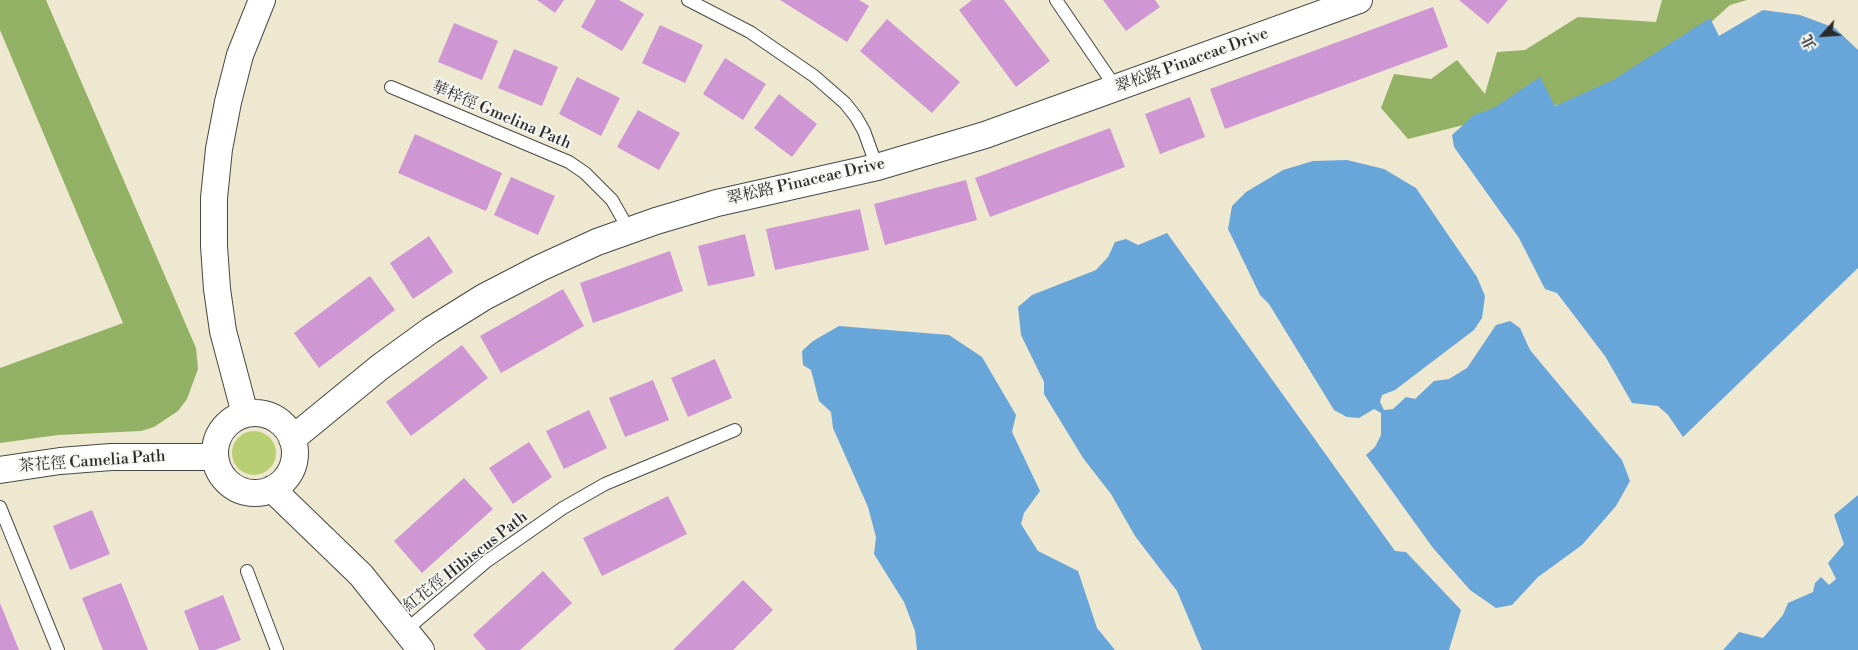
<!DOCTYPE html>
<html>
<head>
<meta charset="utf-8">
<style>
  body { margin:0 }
  #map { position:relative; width:1858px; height:650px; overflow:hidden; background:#efe8d1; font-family:"Libre Bodoni","Noto Serif TC",serif }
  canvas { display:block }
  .north { position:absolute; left:1798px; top:10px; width:50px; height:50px; -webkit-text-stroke:4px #f6f6f2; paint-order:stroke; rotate:244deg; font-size:14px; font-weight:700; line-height:20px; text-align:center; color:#2b2b2b }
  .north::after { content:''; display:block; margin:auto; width:18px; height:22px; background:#2b2b2b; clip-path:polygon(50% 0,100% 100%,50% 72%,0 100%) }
</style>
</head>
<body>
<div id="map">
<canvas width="1858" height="650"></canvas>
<div class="north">北</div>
</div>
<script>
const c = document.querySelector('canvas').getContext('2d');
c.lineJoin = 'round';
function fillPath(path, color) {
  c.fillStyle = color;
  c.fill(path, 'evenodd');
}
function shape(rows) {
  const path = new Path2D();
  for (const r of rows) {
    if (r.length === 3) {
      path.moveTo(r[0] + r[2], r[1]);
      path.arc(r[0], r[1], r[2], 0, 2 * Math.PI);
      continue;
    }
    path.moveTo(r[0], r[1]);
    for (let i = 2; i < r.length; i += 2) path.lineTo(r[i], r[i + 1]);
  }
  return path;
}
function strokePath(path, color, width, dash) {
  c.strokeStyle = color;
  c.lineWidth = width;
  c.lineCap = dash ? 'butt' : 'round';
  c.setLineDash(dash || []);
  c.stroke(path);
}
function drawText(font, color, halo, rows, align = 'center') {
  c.font = font + ' "Libre Bodoni","Noto Serif TC",serif';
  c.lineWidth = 4;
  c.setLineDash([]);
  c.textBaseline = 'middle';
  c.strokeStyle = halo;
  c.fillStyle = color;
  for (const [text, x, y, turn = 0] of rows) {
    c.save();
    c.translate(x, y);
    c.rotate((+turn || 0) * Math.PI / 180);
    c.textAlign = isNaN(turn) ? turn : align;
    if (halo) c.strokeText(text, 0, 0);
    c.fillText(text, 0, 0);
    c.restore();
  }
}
fillPath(shape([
  [254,453,22]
]), '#b8ce73');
fillPath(shape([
  [0,0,46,0,196,348,198,369,187,399,178,411,154,427,141,431,58,435,0,443,0,368,123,323,0,30],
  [1662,0,1747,0,1730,5,1655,73,1611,97,1523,110,1408,139,1381,108,1394,74,1431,79,1457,60,1485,94,1497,52,1525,50,1578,17,1656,22]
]), '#92b165');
fillPath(shape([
  [1763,10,1800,15,1835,28,1858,50,1858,268,1683,437,1668,415,1658,406,1632,403,1605,356,1557,293,1545,289,1519,238,1454,147,1452,135,1474,115,1494,108,1540,77,1555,106,1613,80,1710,18,1719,36],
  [1347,160,1384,169,1416,188,1477,277,1485,296,1482,318,1474,330,1395,390,1382,395,1380,402,1384,410,1393,409,1406,397,1415,399,1434,381,1449,379,1467,368,1496,325,1510,321,1520,328,1530,350,1622,460,1630,481,1616,506,1582,545,1538,577,1512,605,1496,608,1470,590,1433,548,1366,455,1375,447,1381,435,1381,413,1374,409,1359,418,1347,417,1334,410,1269,304,1260,295,1228,229,1232,206,1246,192,1283,170,1313,161],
  [1167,233,1395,551,1406,552,1461,610,1449,650,1202,650,1177,591,1135,536,1111,494,1083,458,1044,394,1044,382,1021,335,1018,307,1032,295,1096,270,1108,257,1115,242,1126,239,1138,245],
  [839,326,949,335,982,357,1016,415,1012,432,1040,491,1024,513,1021,524,1038,551,1078,571,1097,628,1115,650,917,650,915,631,904,602,874,554,876,537,868,507,833,428,831,412,819,401,811,370,803,365,802,351,813,341],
  [1858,495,1858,650,1723,650,1739,632,1763,638,1783,615,1788,603,1813,592,1815,583,1821,577,1829,585,1836,579,1828,563,1844,544,1834,515]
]), '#68a5d9');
fillPath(shape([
  [537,0,564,0,555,13],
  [596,0,619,0,644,14,622,51,581,27],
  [780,0,859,0,869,6,847,42],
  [972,0,1004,0,1050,61,1016,87,959,10],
  [1103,0,1155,0,1160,7,1126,31],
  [1459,0,1508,0,1488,24],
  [1433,7,1448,47,1225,129,1210,89],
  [887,19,960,82,932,113,860,51],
  [454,23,498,41,482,80,438,62],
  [660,25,703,45,685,83,642,63],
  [514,49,558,67,542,106,498,88],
  [725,58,766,84,743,120,703,94],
  [577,77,620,98,601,136,559,114],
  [779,94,817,124,792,157,754,128],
  [1190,97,1205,137,1160,154,1145,114],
  [638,110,680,133,659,170,617,147],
  [1110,128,1125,167,990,217,975,178],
  [415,134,502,173,486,211,398,173],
  [511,177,555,196,538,235,494,215],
  [966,180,977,220,885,245,874,204],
  [860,209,869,250,775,270,766,229],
  [745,234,755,276,708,286,698,246],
  [429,236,453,272,413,299,390,263],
  [670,251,683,291,593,323,580,283],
  [370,276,395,310,319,368,294,333],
  [563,289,584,326,501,373,480,336],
  [462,345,488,378,411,436,386,402],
  [715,359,732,398,688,417,671,378],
  [653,380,669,420,625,437,609,398],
  [589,410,607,448,564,469,546,431],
  [529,442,552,477,513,504,489,468],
  [464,478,493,509,422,573,394,541],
  [668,496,687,534,602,576,583,538],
  [92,510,110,554,70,570,53,526],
  [543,571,572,603,520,650,486,650,473,635],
  [743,580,773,610,733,650,673,650],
  [121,583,139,627,148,650,103,650,100,643,82,598],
  [223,595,241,640,215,650,199,650,184,611],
  [0,603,19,650,0,650]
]), '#ce96d3');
const lane = shape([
  [688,0,750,32,814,76,845,103,856,117,864,131,877,167],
  [1056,0,1116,88],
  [391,87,569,162,585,173,612,200,629,230],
  [0,507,58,650],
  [247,571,277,650],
  [406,630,487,561,563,508,605,484,735,430]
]);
const street = shape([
  [255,453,40],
  [245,414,223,331,217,289,214,246,214,198,219,149,228,102,240,55,262,0],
  [292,439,380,367,431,330,484,297,540,268,597,242,656,221,717,203,877,167,985,135,1359,0],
  [0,470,60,461,111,457,215,457],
  [272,489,361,575,421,650]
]);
strokePath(lane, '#484744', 14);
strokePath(street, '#484744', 28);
strokePath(lane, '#fff', 12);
strokePath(street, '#fff', 26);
drawText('16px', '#2b2b2b', '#f6f6f2', [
  ["翠松路 Pinaceae Drive",1192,61,-20],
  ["華梓徑 Gmelina Path",501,116,23],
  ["翠松路 Pinaceae Drive",806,182,-13],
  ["茶花徑 Camelia Path",92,462,-4],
  ["紅花徑 Hibiscus Path",466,562,-38]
]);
</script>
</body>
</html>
